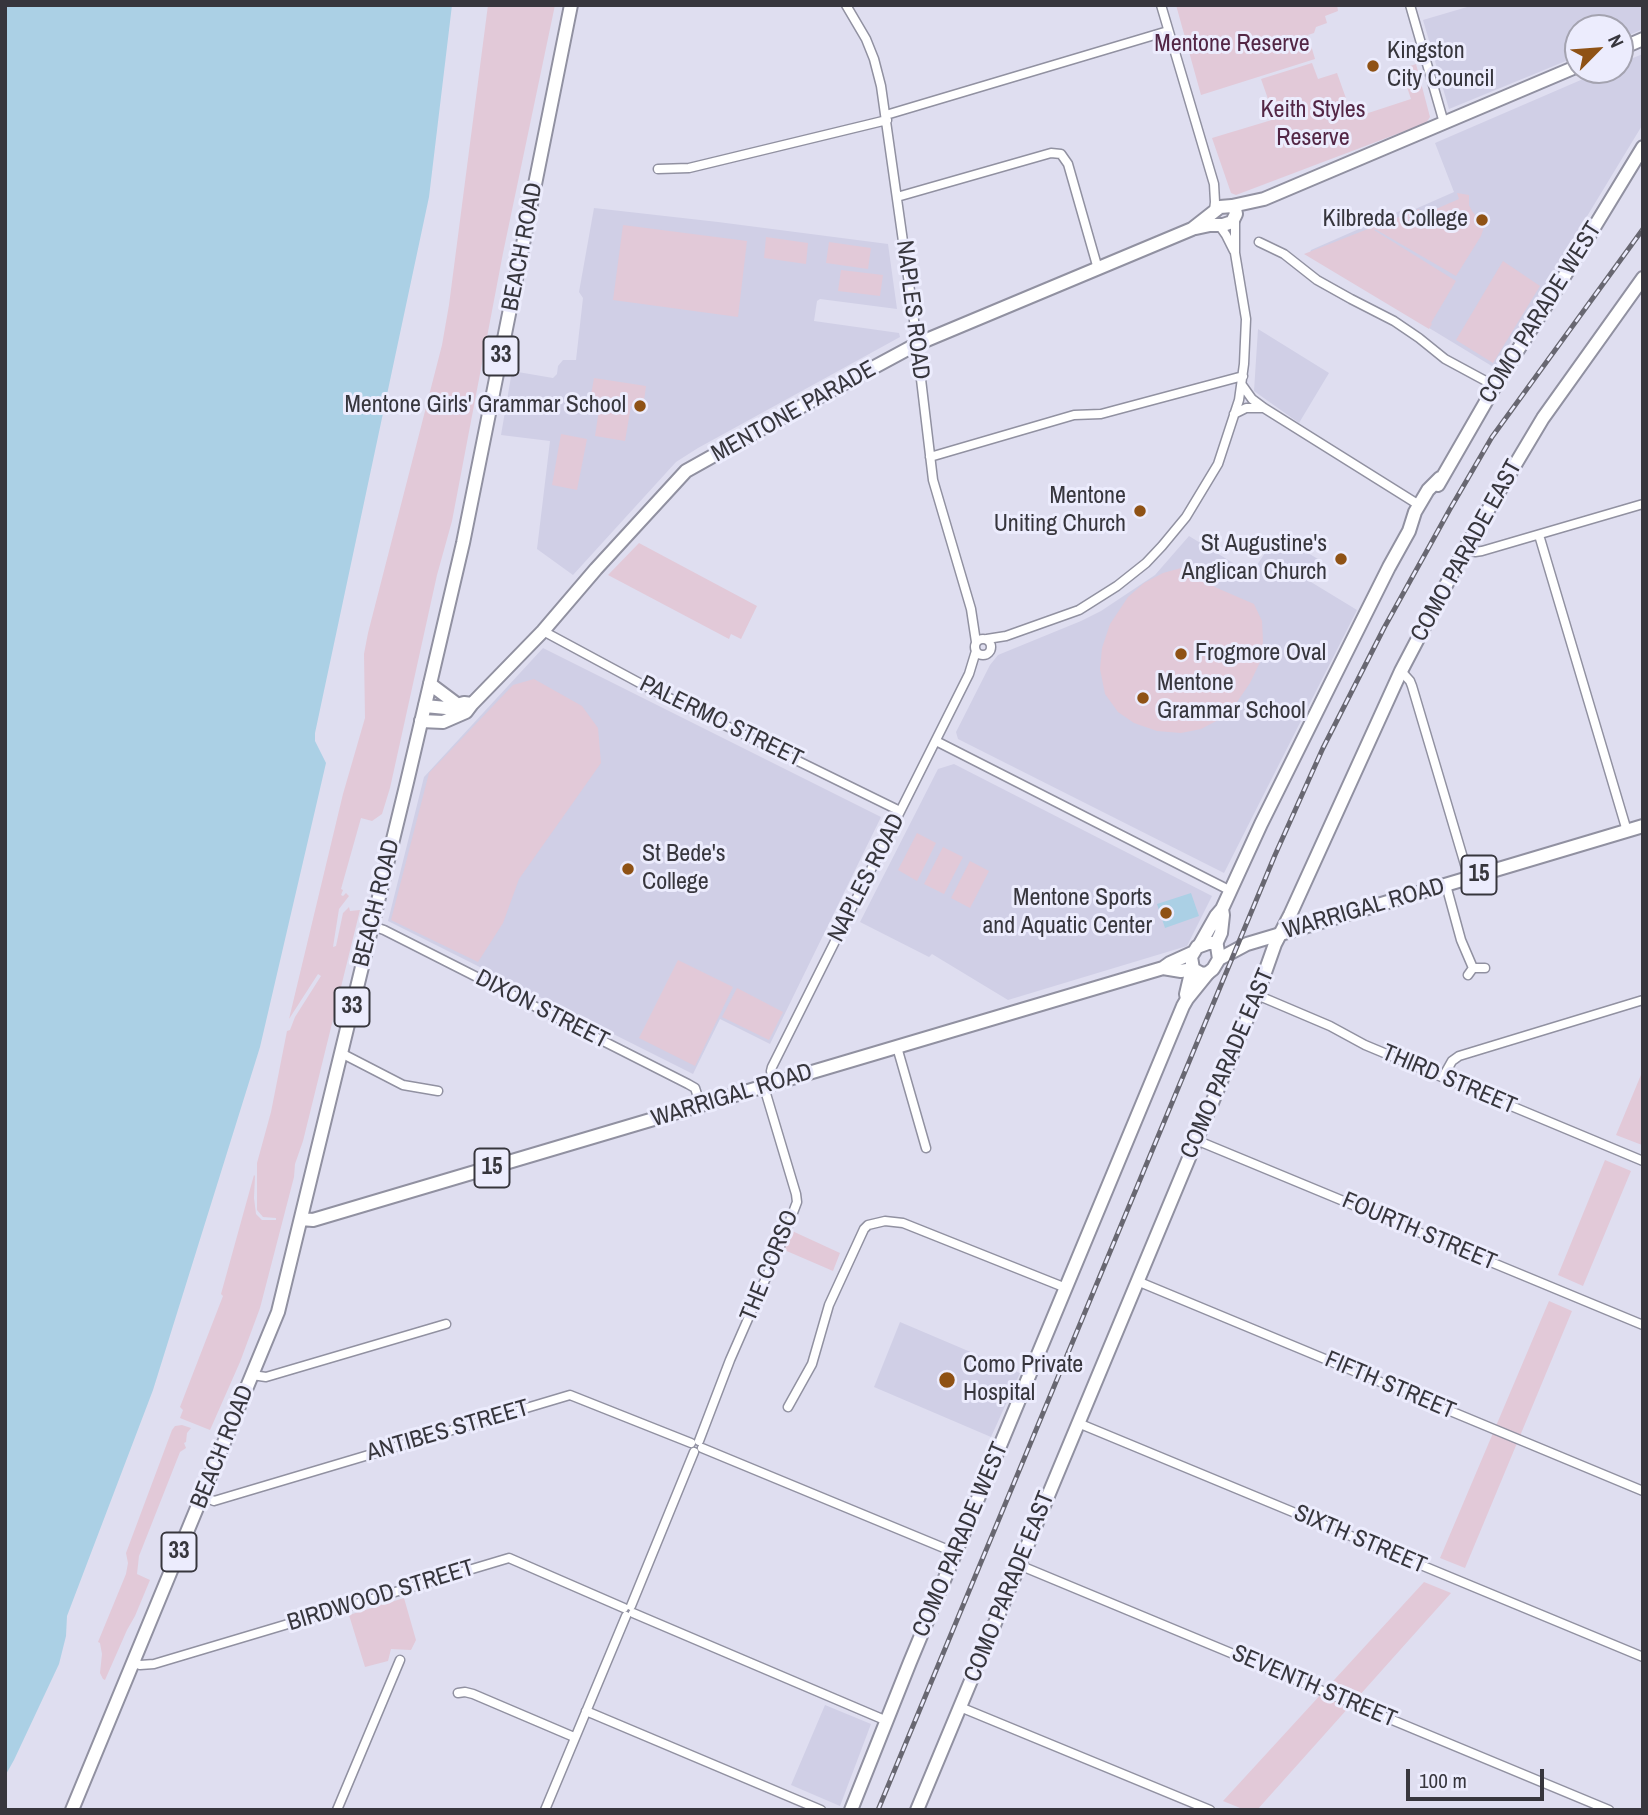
<!DOCTYPE html>
<html>
<head>
<meta charset="utf-8">
<style>
  body { margin:0 }
  #map { position:relative; width:1648px; height:1815px; overflow:hidden; background:#dfdef0; font-family:"Archivo Narrow",sans-serif }
  canvas { display:block }
  .frame { position:absolute; inset:0; border:7px solid #37363d; pointer-events:none }
  .north { position:absolute; left:1564px; top:14px; width:70px; height:70px; box-sizing:border-box; background:#ececfd; border:2px solid #a4a3b0; border-radius:50%; rotate:65deg; font-size:19px; font-weight:700; line-height:28px; text-align:center; color:#37363d }
  .north::after { content:''; display:block; margin:auto; width:24px; height:32px; background:#8f5215; clip-path:polygon(50% 0,100% 100%,50% 72%,0 100%) }
  .scale { position:absolute; left:1406px; top:1769px; width:138px; height:32px; box-sizing:border-box; border:4px solid #37363d; border-top:0; padding-left:9px; font-size:21px; line-height:24px; white-space:nowrap; color:#37363d; -webkit-text-stroke:5px #ececfd; paint-order:stroke }
</style>
</head>
<body>
<div id="map">
<canvas width="1648" height="1815"></canvas>
<div class="frame"></div>
<div class="north">N</div>
<div class="scale">100 m</div>
</div>
<script>
const c = document.querySelector('canvas').getContext('2d');
c.lineJoin = 'round';
function fillPath(path, color) {
  c.fillStyle = color;
  c.fill(path, 'evenodd');
}
function shape(rows) {
  const path = new Path2D();
  for (const r of rows) {
    if (r.length === 3) {
      path.moveTo(r[0] + r[2], r[1]);
      path.arc(r[0], r[1], r[2], 0, 2 * Math.PI);
      continue;
    }
    path.moveTo(r[0], r[1]);
    for (let i = 2; i < r.length; i += 2) path.lineTo(r[i], r[i + 1]);
  }
  return path;
}
function strokePath(path, color, width, dash) {
  c.strokeStyle = color;
  c.lineWidth = width;
  c.lineCap = dash ? 'butt' : 'round';
  c.setLineDash(dash || []);
  c.stroke(path);
}
function drawText(font, color, halo, rows, align = 'center') {
  c.font = font + ' "Archivo Narrow",sans-serif';
  c.lineWidth = 6;
  c.setLineDash([]);
  c.textBaseline = 'middle';
  c.strokeStyle = halo;
  c.fillStyle = color;
  for (const [text, x, y, turn = 0] of rows) {
    c.save();
    c.translate(x, y);
    c.rotate((+turn || 0) * Math.PI / 180);
    c.textAlign = isNaN(turn) ? turn : align;
    if (halo) c.strokeText(text, 0, 0);
    c.fillText(text, 0, 0);
    c.restore();
  }
}
fillPath(shape([
  [1474,5,1642,5,1643,29,1620,39,1620,28,1578,28,1578,56,1449,109,1423,20],
  [1643,54,1643,124,1495,368,1309,255,1311,250,1409,207,1413,210,1454,192,1435,143,1604,70,1620,70,1620,63],
  [594,208,718,222,888,244,897,309,820,299,817,301,814,321,899,333,900,337,698,448,676,462,573,575,537,549,550,441,501,435,512,371,553,378,557,374,558,366,563,360,576,360,583,298,579,292],
  [1258,329,1329,373,1299,423,1254,391],
  [1277,535,1318,559,1306,579,1357,610,1224,873,958,739,956,732,990,665,998,655,1081,621,1101,611,1155,575,1189,536,1251,574],
  [543,648,881,817,770,1044,720,1019,693,1074,388,921,424,777],
  [954,764,1212,896,1187,946,1008,1000,932,954,929,957,860,922,938,769],
  [900,1322,1020,1373,991,1437,874,1387],
  [825,1705,871,1724,840,1806,791,1785]
]), '#d0cfe6');
fillPath(shape([
  [488,5,555,5,503,253,452,521,437,575,390,788,382,814,372,821,361,818,341,889,343,890,341,895,343,896,346,893,349,896,339,909,333,947,336,946,343,913,349,907,350,911,360,910,303,1141,295,1164,294,1177,260,1308,240,1362,210,1430,180,1418,183,1410,180,1407,223,1296,221,1294,254,1175,255,1176,254,1198,256,1214,262,1220,276,1220,276,1218,263,1217,257,1210,257,1163,271,1112,287,1031,290,1030,295,1017,321,976,318,974,289,1019,343,794,365,718,364,654,368,633,442,345,449,305],
  [1176,5,1337,5,1338,11,1325,16,1327,23,1316,27,1314,33,1308,35,1315,59,1201,95],
  [1312,63,1318,79,1337,73,1353,118,1411,99,1401,69,1416,64,1430,117,1426,123,1236,195,1231,193,1212,138,1275,119,1261,79],
  [1457,193,1469,195,1469,205,1472,211,1476,216,1482,218,1484,227,1481,236,1456,276,1375,229,1374,230,1456,281,1431,323,1432,324,1429,329,1304,254,1419,209,1422,215,1459,199],
  [623,225,747,241,738,317,613,300],
  [766,237,808,243,806,264,764,258],
  [829,242,871,248,868,269,826,263],
  [1503,261,1540,286,1493,363,1456,340],
  [841,270,883,275,880,296,838,291],
  [594,378,646,386,643,408,631,406,625,441,595,436,600,403,590,401],
  [561,434,587,439,577,490,552,485],
  [639,543,757,606,741,639,731,634,729,639,608,575],
  [1181,568,1217,588,1254,604,1262,621,1263,641,1261,660,1250,683,1237,702,1222,718,1201,729,1181,733,1157,731,1134,723,1118,712,1105,694,1100,669,1102,648,1110,624,1128,597,1144,583,1163,573],
  [534,679,582,706,598,728,601,763,519,879,503,923,478,962,391,920,429,773,513,685],
  [917,833,936,843,917,881,898,870],
  [943,847,963,857,944,894,924,884],
  [970,861,989,871,970,908,951,898],
  [678,960,733,987,695,1066,639,1038],
  [737,988,783,1012,769,1040,722,1017],
  [1643,1070,1643,1143,1642,1145,1616,1135],
  [1605,1160,1631,1171,1583,1286,1558,1275],
  [790,1230,840,1253,833,1271,782,1249],
  [1549,1301,1572,1311,1465,1568,1440,1558],
  [182,1425,191,1428,187,1433,186,1442,184,1443,186,1448,180,1452,139,1556,137,1574,150,1580,135,1616,127,1630,105,1680,103,1679,100,1673,102,1654,100,1643,98,1642,126,1574,128,1563,126,1553,172,1430,175,1426],
  [1424,1582,1451,1593,1257,1810,1245,1810,1223,1801],
  [404,1598,416,1640,411,1650,391,1649,388,1661,365,1667,349,1615]
]), '#e2c9d8');
fillPath(shape([
  [5,5,452,5,429,197,315,733,315,741,326,763,260,1047,153,1390,67,1616,66,1636,59,1664,14,1760,5,1776],
  [1191,893,1199,916,1165,928,1157,904]
]), '#abd0e5');
const street = shape([
  [846,5,866,39,874,59,881,86,913,312,933,480,971,609,976,642],
  [1161,5,1214,184,1215,202,1214,211],
  [1410,5,1444,123],
  [886,115,1168,31],
  [658,169,689,168,718,161,887,120],
  [897,197,1051,153,1061,154,1068,164,1098,269],
  [1219,225,1226,235,1234,251],
  [1259,242,1284,254,1317,280,1351,299,1394,321,1419,338,1445,359,1495,386],
  [1242,385,1252,399,1264,408,1419,505],
  [1234,414,1246,408,1261,408],
  [930,457,1074,415,1101,414,1243,376],
  [1539,535,1627,831],
  [1466,547,1475,552,1482,551,1643,504],
  [543,631,647,687,900,811],
  [983,647,8],
  [987,639,1006,636,1079,610,1117,586,1146,563,1162,546,1186,517,1218,464,1239,400,1244,364,1246,319,1235,253,1235,218],
  [1401,671,1410,681,1412,686,1469,878],
  [936,741,1231,891],
  [1446,885,1461,940,1473,968],
  [372,926,384,930,688,1084,695,1088,701,1106],
  [1468,975,1473,968,1485,968],
  [1257,995,1330,1026,1365,1045,1643,1161],
  [897,1047,926,1148],
  [341,1053,403,1085,438,1091],
  [1443,1077,1452,1061,1459,1056,1643,1000],
  [773,1084,771,1071,772,1067,969,674,976,651],
  [1196,1140,1643,1325],
  [1137,1281,1643,1491],
  [252,1375,266,1377,446,1324],
  [788,1407,812,1364,829,1305,864,1229,868,1225,885,1221,903,1223,1066,1288],
  [1078,1423,1643,1657],
  [699,1441,730,1360,783,1239,797,1202,796,1194,764,1087],
  [702,1448,956,1553],
  [202,1496,214,1501,570,1395,691,1443],
  [1019,1565,1609,1810],
  [631,1606,694,1452],
  [633,1613,887,1721],
  [133,1662,140,1665,154,1664,509,1558,624,1608],
  [458,1693,465,1692,473,1694,574,1737],
  [960,1707,1210,1810],
  [586,1711,821,1810],
  [337,1810,400,1660],
  [545,1810,626,1616]
]);
const secondary = shape([
  [1620,49,1643,39],
  [1196,228,1210,225,1223,225,1232,222,1236,214,1235,209,1232,206],
  [1438,485,1495,386,1559,285,1643,147],
  [430,684,458,705],
  [425,706,446,708,464,703,472,704],
  [421,721,443,722,466,712,472,704,543,631,596,569,686,471,802,406,917,344,1192,229,1220,207,1232,206,1264,199,1578,66],
  [1216,944,1221,933,1223,915,1222,909],
  [1199,946,1216,916,1222,909,1261,824,1329,687,1389,567,1409,531,1415,512,1428,490,1440,478],
  [1187,999,1186,994,1190,977,1195,971],
  [851,1810,910,1662,1183,1006,1187,999,1208,973],
  [917,1810,1257,995,1275,944,1290,915,1401,671,1466,547,1543,418,1643,278]
]);
const primary = shape([
  [1208,943,1214,943,1217,946,1219,959,1213,969,1208,973,1202,974,1193,969,1191,957,1197,947,1208,943],
  [1219,959,1247,944,1643,826],
  [1163,968,1181,971,1193,969],
  [301,1219,313,1220,1163,968,1170,963,1192,953],
  [72,1810,278,1312,407,782,463,543,571,5]
]);
strokePath(street, '#9191a1', 11);
strokePath(secondary, '#9191a1', 16);
strokePath(primary, '#9191a1', 16);
strokePath(street, '#fff', 8);
strokePath(secondary, '#fff', 12);
strokePath(primary, '#fff', 12);
const rail = shape([
  [878,1810,1275,855,1323,748,1384,628,1450,509,1492,437,1643,229]
]);
strokePath(rail, '#686771', 5);
strokePath(rail, '#ececfd', 2.5, [8]);
for (const [x, y, r, color] of [
  [1373,66,7,"#8f5215"],
  [1482,220,7,"#8f5215"],
  [640,406,7,"#8f5215"],
  [1140,511,7,"#8f5215"],
  [1341,559,7,"#8f5215"],
  [1181,654,7,"#8f5215"],
  [1143,698,7,"#8f5215"],
  [628,869,7,"#8f5215"],
  [1166,913,7,"#8f5215"],
  [947,1380,9,"#8f5215"]
]) {
  const dot = new Path2D();
  dot.arc(x, y, r, 0, 2 * Math.PI);
  c.fillStyle = color;
  c.fill(dot);
  strokePath(dot, '#ececfd', 2.5);
}
for (const [x, y, w] of [
  [501,356,35],
  [1479,875,35],
  [352,1007,35],
  [492,1168,35],
  [179,1552,35]
]) {
  const box = new Path2D();
  box.roundRect(x - w / 2, y - 19.5, w, 39, 5);
  c.fillStyle = '#ececfd';
  c.fill(box);
  strokePath(box, '#37363d', 2);
}
drawText('bold 23px', '#37363d', null, [
  ["33",501,356],
  ["15",1479,875],
  ["33",352,1007],
  ["15",492,1168],
  ["33",179,1552]
]);
drawText('24px', '#532645', '#ececfd', [
  ["Mentone Reserve",1232,45],
  ["Keith Styles",1313,111],
  ["Reserve",1313,139]
]);
drawText('24px', '#37363d', '#ececfd', [
  ["Kingston",1387,52],
  ["City Council",1387,80],
  ["Kilbreda College",1468,220,"right"],
  ["Mentone Girls' Grammar School",626,406,"right"],
  ["Mentone",1126,497,"right"],
  ["Uniting Church",1126,525,"right"],
  ["St Augustine's",1327,545,"right"],
  ["Anglican Church",1327,573,"right"],
  ["Frogmore Oval",1195,654],
  ["Mentone",1157,684],
  ["Grammar School",1157,712],
  ["St Bede's",642,855],
  ["College",642,883],
  ["Mentone Sports",1152,899,"right"],
  ["and Aquatic Center",1152,927,"right"],
  ["Como Private",963,1366],
  ["Hospital",963,1394]
], 'left');
drawText('24px', '#37363d', '#ececfd', [
  ["BEACH ROAD",523,247,-79],
  ["NAPLES ROAD",912,310,83],
  ["COMO PARADE WEST",1541,313,-58],
  ["MENTONE PARADE",794,412,-29],
  ["COMO PARADE EAST",1467,551,-61],
  ["PALERMO STREET",721,722,26],
  ["NAPLES ROAD",867,878,-63],
  ["BEACH ROAD",377,903,-76],
  ["WARRIGAL ROAD",1364,909,-16],
  ["DIXON STREET",542,1010,27],
  ["COMO PARADE EAST",1228,1064,-67],
  ["THIRD STREET",1449,1080,23],
  ["WARRIGAL ROAD",732,1096,-17],
  ["FOURTH STREET",1419,1232,23],
  ["THE CORSO",770,1266,-68],
  ["FIFTH STREET",1390,1386,23],
  ["ANTIBES STREET",448,1431,-16],
  ["BEACH ROAD",223,1447,-68],
  ["COMO PARADE WEST",961,1540,-67],
  ["SIXTH STREET",1360,1540,23],
  ["COMO PARADE EAST",1010,1587,-68],
  ["BIRDWOOD STREET",381,1596,-17],
  ["SEVENTH STREET",1314,1687,23]
]);
</script>
</body>
</html>
